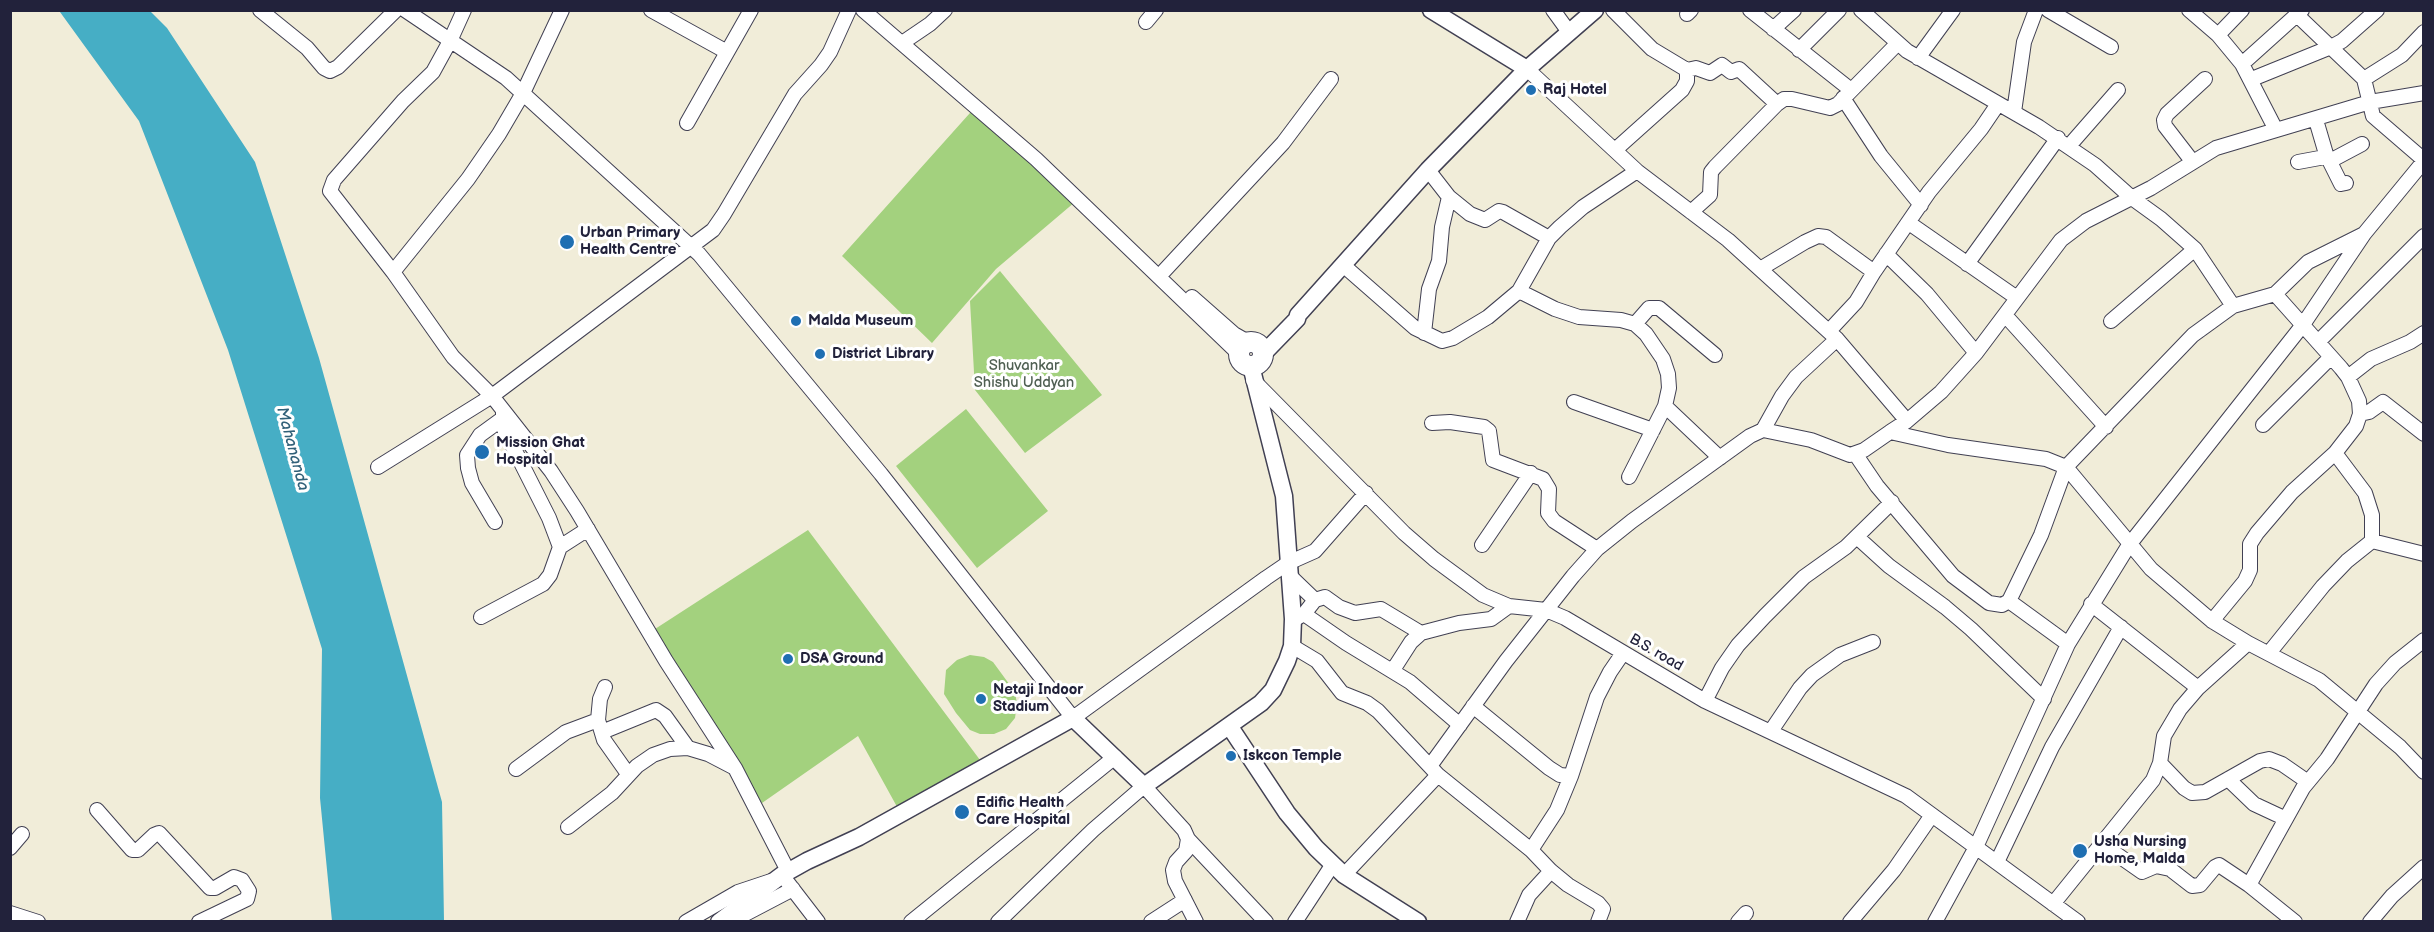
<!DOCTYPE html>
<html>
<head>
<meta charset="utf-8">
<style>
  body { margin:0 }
  #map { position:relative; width:2434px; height:932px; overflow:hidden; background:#f1edd9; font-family:"Balsamiq Sans",sans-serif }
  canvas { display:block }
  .frame { position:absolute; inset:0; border:12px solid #22223b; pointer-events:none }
</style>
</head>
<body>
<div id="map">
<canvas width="2434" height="932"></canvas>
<div class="frame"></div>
</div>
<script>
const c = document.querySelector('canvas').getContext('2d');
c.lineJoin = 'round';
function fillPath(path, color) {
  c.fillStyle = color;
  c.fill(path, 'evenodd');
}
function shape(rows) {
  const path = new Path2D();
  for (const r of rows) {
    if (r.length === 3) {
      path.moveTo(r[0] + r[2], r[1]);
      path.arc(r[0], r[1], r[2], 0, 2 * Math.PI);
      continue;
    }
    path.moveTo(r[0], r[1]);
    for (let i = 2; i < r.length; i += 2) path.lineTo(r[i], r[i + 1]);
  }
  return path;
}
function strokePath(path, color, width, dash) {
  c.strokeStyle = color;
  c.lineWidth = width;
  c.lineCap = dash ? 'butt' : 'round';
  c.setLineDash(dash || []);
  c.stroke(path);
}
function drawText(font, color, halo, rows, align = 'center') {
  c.font = font + ' "Balsamiq Sans",sans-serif';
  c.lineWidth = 6;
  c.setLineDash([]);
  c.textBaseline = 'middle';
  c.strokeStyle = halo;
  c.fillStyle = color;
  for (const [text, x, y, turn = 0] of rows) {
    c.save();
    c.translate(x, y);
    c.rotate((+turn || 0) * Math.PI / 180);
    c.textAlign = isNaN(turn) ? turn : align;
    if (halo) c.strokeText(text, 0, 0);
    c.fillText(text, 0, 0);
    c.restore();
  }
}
fillPath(shape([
  [978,104,1075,202,996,269,932,343,842,256],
  [1000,271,1102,395,1025,453,975,390,970,301],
  [966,409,1048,511,977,568,896,466],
  [808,530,986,768,901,814,858,736,762,803,655,629],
  [970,655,984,657,993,662,1015,692,1017,704,1015,718,1006,729,994,734,980,734,970,730,956,713,944,694,946,670,957,660]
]), '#a3d17e');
fillPath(shape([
  [57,11,150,11,167,28,255,162,319,358,442,802,444,921,332,921,320,798,322,649,228,350,139,121,60,12]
]), '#46aec5');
const minor = shape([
  [260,10,307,48,324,68,330,71,338,67,396,10],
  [405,10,506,78,699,254,881,474,1073,718,1266,578,1288,563,1315,551,1366,493],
  [464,10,450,41,433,72,403,101,334,180,330,191,393,272,453,357,492,396,551,471,577,511,666,661,735,768,788,871],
  [651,10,727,52],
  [863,10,1036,159,1239,354],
  [1553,10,1569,32],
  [1613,10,1652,49,1687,70,1687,81,1682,90,1615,150],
  [1750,10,1851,90],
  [1861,10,1907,51,2039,127,2095,165,2132,198,2161,219,2195,249,2233,306],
  [2048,10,2111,47],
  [2189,10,2218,35,2242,64],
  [1687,14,1691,10],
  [2297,15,2364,79],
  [1146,22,1156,10],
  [1773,29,1794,10],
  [2424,32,2402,55,2364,79,2373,116,2424,160],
  [2218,35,2242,10],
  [905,41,930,24,945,10],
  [1799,50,1839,10],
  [1918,58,1953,10],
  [1527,69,1637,171,1728,240,1837,339,1907,421],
  [1687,70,1696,68,1710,73,1722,65,1731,72,1739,69,1777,104],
  [2252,79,2331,47,2342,41,2377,10],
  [1843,98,1881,156,1921,205],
  [2014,112,2024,42,2036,10],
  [687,123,751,10],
  [2276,130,2242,64,2302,10],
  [2069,146,2118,90],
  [2326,154,2341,184,2346,183],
  [2192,161,2165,126,2164,120,2167,114,2205,79],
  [2330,161,2362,144],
  [2298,162,2325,157,2326,154,2316,120],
  [1428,170,1449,197,1470,214,1485,220,1499,211,1503,212,1549,238],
  [1691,212,1710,195,1711,172,1715,167,1777,104,1784,99,1792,99,1830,108,1838,104,1897,44],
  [1909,223,2017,298],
  [1886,254,1927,294,1976,353],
  [1967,264,2058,138],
  [1343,265,1415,328,1442,341,1453,338,1488,317,1519,291,1549,238,1560,227,1583,207,1637,171],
  [1760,269,1805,242,1818,236,1826,237,1874,272],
  [1164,271,1283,143,1331,79],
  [393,272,468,179,499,134,523,93,562,10],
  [1519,291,1555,309,1579,317,1621,320,1635,324,1646,334,1663,359,1668,374,1669,388,1665,406,1629,477],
  [2275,294,2308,262,2364,234],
  [1192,297,1234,334,1248,342],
  [2005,315,2106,427],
  [2111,321,2195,249],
  [1635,324,1649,308,1659,308,1715,355],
  [1829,331,1856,302,1874,272,1929,192,1981,129,1998,104],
  [1424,333,1429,289,1439,261,1442,227,1449,197],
  [2318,342,2424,236],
  [2348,377,2371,359,2410,342,2424,333],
  [1253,380,1404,533,1434,559,1483,595,1509,606,1546,610,1565,618,1705,701,1906,796,2078,922],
  [1574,402,1653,430],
  [1665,406,1720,458],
  [503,410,503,427,549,518,560,547],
  [2360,414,2369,412,2383,402,2424,434],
  [1432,423,1450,422,1484,427,1489,431,1493,460,1543,479,1549,489,1548,513,1554,521,1597,549],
  [2263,425,2331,357],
  [1763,430,1782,396,1796,377,1837,339],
  [1890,432,1907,421,1941,392,1976,353,2061,240,2086,221,2151,188,2216,148,2370,102,2424,93],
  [1856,455,1877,486,1953,576,1989,603,2002,605,2009,601,2068,644,2129,545,2302,326,2364,234,2424,161],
  [378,467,492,396,713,230,724,214,795,94,821,65,830,52,849,10],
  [495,522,472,483,468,468,467,455,480,435,502,419],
  [1857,537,1889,566,1945,607,1971,629,2044,699],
  [1482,545,1531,473],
  [1289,575,1315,600],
  [2009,601,2041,535,2066,467,2193,335,2233,306,2275,294,2341,368,2348,377,2359,401,2360,414,2356,426,2335,453,2365,493,2372,515,2372,541],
  [2091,604,2198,688],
  [1304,614,1346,643,1410,682,1460,725],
  [481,617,543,584,550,575,560,547,588,529],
  [1297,618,1304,614,1315,600,1325,597,1339,607,1355,613,1381,609,1421,633],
  [2212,621,2245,581,2250,570,2250,544,2257,533,2292,492,2335,453],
  [1292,646,1317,661,1342,693,1367,703,1378,711,1438,775,1531,850,1551,871,1568,885,1598,903,1603,909,1598,922],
  [2269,653,2323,586,2347,561,2372,541,2424,554],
  [1393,670,1411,642,1421,633,1459,623,1491,619,1509,606],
  [605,687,600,699,598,720,604,740,628,774],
  [1705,701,1722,668,1738,645,1765,616,1804,577,1846,547,1892,502],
  [1473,706,1549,768,1560,775,1571,776],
  [1771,731,1800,688,1812,675,1840,655,1873,642],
  [602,732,656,710,665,716,688,748],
  [2160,763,2184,788,2192,793,2205,792,2260,761,2269,759,2282,764,2308,782],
  [1430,766,1506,661,1573,576,1597,549,1632,521,1750,436,1763,430,1811,440,1850,455,1864,450,1890,432,1948,445,2046,459,2066,467,2151,569,2212,621,2248,643],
  [516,769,566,732,598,720],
  [2228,779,2254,804,2284,818],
  [97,810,132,850,138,850,154,835,159,833,210,888,215,888,234,877,242,880,249,891,247,899,199,922],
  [568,827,612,793,637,766,653,755,670,749,688,748,708,754,733,767],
  [1188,839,1266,922],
  [2102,844,2142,872,2156,866,2170,869,2192,886,2200,885,2215,867,2219,865,2249,885,2295,922],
  [10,848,22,834],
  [1531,850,1557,810,1571,776,1597,697,1610,672,1623,653],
  [1997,862,2052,747,2121,627],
  [1344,875,1438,775],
  [788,883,818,922],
  [2249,885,2303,788,2327,759,2376,684,2395,663,2424,640],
  [2053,904,2153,780,2160,763,2164,736,2180,709,2198,688,2248,643,2319,680,2400,747,2424,772],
  [10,913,38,922],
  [686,922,738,892,771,881],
  [730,922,793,889],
  [911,922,1115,757],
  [998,922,1093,830,1144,786,1184,830,1188,839,1186,851,1176,862,1173,870,1175,881,1196,922],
  [1151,922,1185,900],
  [1295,922,1333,864],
  [1517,922,1529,895,1551,871],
  [1738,922,1746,913],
  [1850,922,1894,870,1932,815],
  [1935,922,1976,847,2068,644],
  [2370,922,2392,896,2424,867]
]);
const major = shape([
  [1431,10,1527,69],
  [1263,354,1297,319,1298,315,1428,170,1527,69,1595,10],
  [1230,727,1287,813,1316,848,1344,875,1418,922],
  [719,922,782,875,807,861,859,837,1073,718,1144,786,1261,703,1273,690,1287,661,1292,646,1293,619,1284,496,1251,366]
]);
const highway = shape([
  [1251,354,12]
]);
strokePath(minor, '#414053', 16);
strokePath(major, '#414053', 19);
strokePath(highway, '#414053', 22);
strokePath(minor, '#fff', 14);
strokePath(major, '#fff', 16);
strokePath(highway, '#fff', 20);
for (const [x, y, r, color] of [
  [1531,90,6,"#1f6fb2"],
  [567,242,8,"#1f6fb2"],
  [796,321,6,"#1f6fb2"],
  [820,354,6,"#1f6fb2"],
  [482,452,8,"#1f6fb2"],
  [788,659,6,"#1f6fb2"],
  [981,699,6,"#1f6fb2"],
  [1231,756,6,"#1f6fb2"],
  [962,812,8,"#1f6fb2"],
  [2080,851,8,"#1f6fb2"]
]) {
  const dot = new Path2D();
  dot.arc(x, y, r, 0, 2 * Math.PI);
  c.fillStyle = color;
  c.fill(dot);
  strokePath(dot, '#fff', 2);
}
drawText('bold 15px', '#22223b', '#fff', [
  ["Raj Hotel",1543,90],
  ["Urban Primary",580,233],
  ["Health Centre",580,250],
  ["Malda Museum",808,321],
  ["District Library",832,354],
  ["Mission Ghat",496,443],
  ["Hospital",496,460],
  ["DSA Ground",800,659],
  ["Netaji Indoor",993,690],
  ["Stadium",993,707],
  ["Iskcon Temple",1243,756],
  ["Edific Health",976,803],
  ["Care Hospital",976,820],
  ["Usha Nursing",2094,842],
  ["Home, Malda",2094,859]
], 'left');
drawText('15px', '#4f5f52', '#fff', [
  ["Shuvankar",1024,366],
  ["Shishu Uddyan",1024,383]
]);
drawText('15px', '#22223b', '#fff', [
  ["B.S. road",1656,653,30]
]);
drawText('italic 16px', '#326179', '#fff', [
  ["Mahananda",292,449,75]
]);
</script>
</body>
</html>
